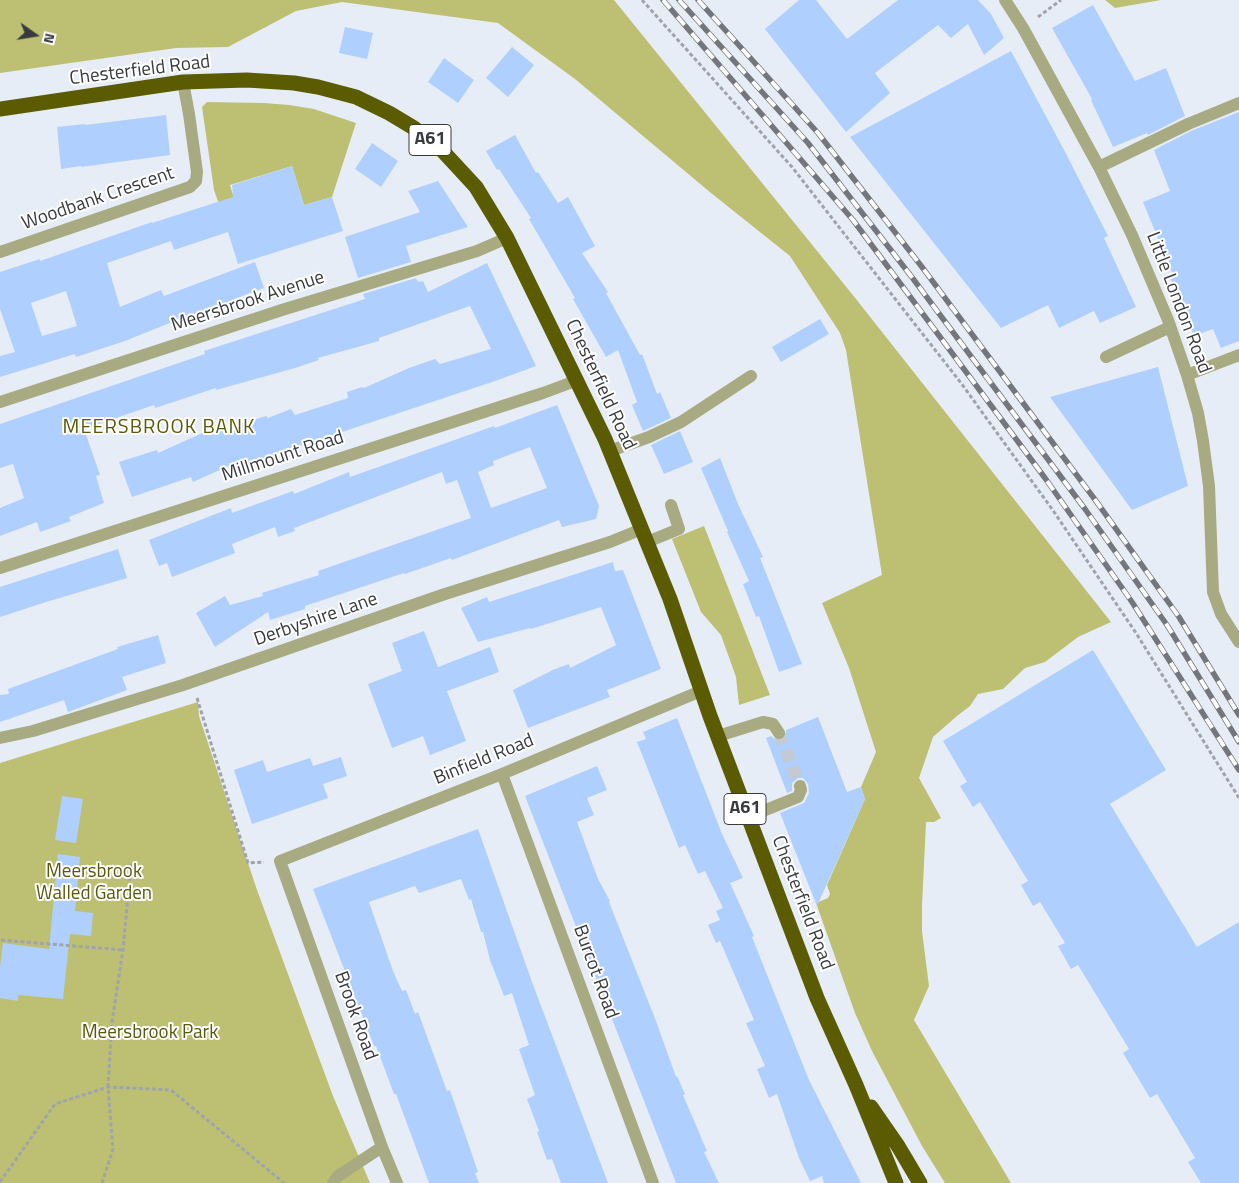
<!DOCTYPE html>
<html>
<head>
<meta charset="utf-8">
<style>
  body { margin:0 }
  #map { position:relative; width:1239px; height:1183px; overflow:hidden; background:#e7edf7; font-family:"Titillium Web",sans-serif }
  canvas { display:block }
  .north { position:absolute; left:10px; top:10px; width:50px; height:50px; -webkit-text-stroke:4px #fff; paint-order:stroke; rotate:103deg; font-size:14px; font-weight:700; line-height:20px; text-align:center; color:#383a3e }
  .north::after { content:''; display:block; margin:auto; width:18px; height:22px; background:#383a3e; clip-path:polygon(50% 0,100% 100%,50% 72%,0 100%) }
</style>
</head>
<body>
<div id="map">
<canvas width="1239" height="1183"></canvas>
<div class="north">N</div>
</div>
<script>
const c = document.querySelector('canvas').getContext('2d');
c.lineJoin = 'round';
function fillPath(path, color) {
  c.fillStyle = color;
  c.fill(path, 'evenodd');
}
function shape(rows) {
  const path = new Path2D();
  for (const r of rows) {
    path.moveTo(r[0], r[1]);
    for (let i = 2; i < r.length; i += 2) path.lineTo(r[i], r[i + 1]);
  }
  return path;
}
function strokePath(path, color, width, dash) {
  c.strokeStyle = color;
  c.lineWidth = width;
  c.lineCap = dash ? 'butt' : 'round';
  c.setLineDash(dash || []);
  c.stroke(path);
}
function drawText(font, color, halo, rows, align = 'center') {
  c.font = font + ' "Titillium Web",sans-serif';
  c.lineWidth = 4;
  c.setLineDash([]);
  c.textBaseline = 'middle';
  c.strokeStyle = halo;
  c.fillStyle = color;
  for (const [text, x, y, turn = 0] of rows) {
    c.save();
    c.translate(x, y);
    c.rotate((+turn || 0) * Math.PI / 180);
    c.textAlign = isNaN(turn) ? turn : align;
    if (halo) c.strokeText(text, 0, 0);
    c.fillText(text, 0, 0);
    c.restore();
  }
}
fillPath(shape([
  [0,0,614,0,856,299,1111,622,1078,637,1045,662,1025,668,1003,689,978,694,970,706,957,716,933,737,919,778,941,818,934,822,926,822,922,906,922,931,929,986,914,1020,1011,1183,945,1183,922,1146,872,1051,855,1013,816,903,828,898,830,894,827,885,865,799,861,787,876,752,849,668,822,603,882,575,846,350,840,333,790,256,711,193,575,79,498,23,342,2,296,11,228,47,176,48,0,73],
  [1105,0,1161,0,1115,8],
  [207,102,264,103,289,105,314,109,356,123,332,197,304,205,292,166,230,185,236,205,221,210,214,190,202,107],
  [704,526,770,695,739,705,736,677,721,635,701,612,672,539],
  [198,702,199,716,257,890,333,1096,370,1183,0,1183,0,763]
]), '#bdc072');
fillPath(shape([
  [799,0,816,0,847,39,898,0,978,0,991,14,1004,38,984,55,968,24,951,38,938,25,875,73,890,93,846,132,765,29],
  [1093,5,1135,81,1166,68,1185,116,1148,135,1147,133,1113,147,1091,100,1092,99,1052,28],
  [345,27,373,33,367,59,339,53],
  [512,47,534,65,508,97,486,78],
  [1011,51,1063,148,1108,236,1104,238,1136,307,1100,323,1094,311,1059,328,1048,305,1001,328,850,137],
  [444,58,474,80,458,103,428,82],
  [1239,112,1239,341,1221,348,1213,329,1194,336,1170,278,1174,277,1143,202,1170,191,1154,150,1191,131],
  [166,115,170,155,81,167,81,166,61,169,57,127,85,124,85,125],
  [515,135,536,173,538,172,558,203,568,197,595,246,582,253,608,292,606,293,640,355,642,354,657,394,660,392,671,418,643,431,632,405,637,402,618,350,606,357,573,299,575,298,529,219,531,218,499,169,497,170,486,151],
  [372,143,398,161,381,187,355,169],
  [292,166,304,205,332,197,343,231,238,264,228,232,174,250,171,241,107,263,120,307,161,290,164,296,255,262,264,288,234,299,235,304,194,319,192,314,125,341,76,357,75,354,0,377,0,356,15,352,0,309,0,272,40,259,40,261,152,222,152,223,233,197,232,185],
  [66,291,77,326,42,336,31,303],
  [438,181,468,227,406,246,411,262,358,278,345,237,420,212,408,191],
  [487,263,536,366,498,380,234,468,233,464,193,482,191,477,132,497,119,462,157,450,158,453,207,431,209,435,237,425,266,416,268,418,291,409,295,415,348,398,347,392,362,387,364,388,409,368,435,359,440,364,491,349,470,306,379,338,379,341,318,358,319,360,295,368,216,390,216,388,155,408,154,405,84,429,100,475,96,476,104,503,69,517,71,521,40,532,37,522,0,536,0,508,24,498,13,464,0,468,0,424,205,354,204,351,365,299,363,294,416,278,418,282,423,281,428,292],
  [820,319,829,334,781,362,772,347],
  [1158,367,1188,486,1132,510,1050,397],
  [557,405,599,506,596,519,562,527,559,520,452,560,451,558,405,574,404,573,305,606,305,609,270,620,268,612,215,647,196,613,225,596,230,605,263,596,262,593,319,575,318,571,471,518,457,480,446,484,442,472,294,528,295,531,278,537,275,527,232,544,235,553,172,577,167,563,159,566,149,540,231,508,232,513,293,491,294,494,349,472,350,477,494,426,495,428],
  [530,447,547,488,491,508,478,472,494,465,493,461],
  [680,431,693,462,664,474,651,445],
  [720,458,738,504,763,557,760,558,802,664,779,672,759,616,756,617,743,584,749,581,727,532,728,531,701,468],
  [118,549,127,578,46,602,0,617,0,587],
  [613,562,615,571,623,570,661,669,607,690,610,697,528,728,513,690,555,669,569,664,570,668,616,645,601,607,531,629,530,628,478,642,461,608,487,597,489,602],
  [424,631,438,667,490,647,499,672,447,691,466,741,430,755,423,736,392,748,368,684,402,671,392,643],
  [158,635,166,663,122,677,127,690,68,712,64,700,0,722,0,695,9,694,8,689,118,649,117,647],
  [1093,650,1166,770,1110,804,1197,947,1239,922,1239,1183,1201,1183,1188,1162,1195,1158,1157,1094,1150,1098,1123,1053,1129,1049,1078,965,1071,969,1058,946,1065,943,1040,902,1033,906,1021,885,1028,881,980,802,973,807,960,786,967,782,943,741],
  [818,717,847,792,861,787,865,799,817,906,780,813,804,803,809,793,808,784,803,778,798,778,792,783,792,791,787,793,766,738,771,736,776,740,783,740,786,736,786,730],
  [677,718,722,834,743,878,730,883,754,936,752,937,809,1080,861,1183,824,1183,822,1176,810,1181,799,1158,777,1094,769,1098,757,1069,765,1066,746,1023,754,1020,720,941,716,943,708,925,720,920,716,911,723,908,705,871,698,874,685,845,679,848,637,742,646,739,643,732],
  [341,757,347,776,323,784,328,798,252,824,234,770,263,760,267,772,310,758,313,766],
  [597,766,607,790,587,798,594,815,577,822,598,879,610,901,609,902,656,1021,676,1077,677,1076,685,1094,683,1095,707,1151,704,1152,719,1183,676,1183,525,796],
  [62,796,83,799,76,843,55,840],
  [478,829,532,982,608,1183,561,1183,552,1159,547,1160,537,1132,539,1131,527,1099,535,1095,519,1049,529,1045,512,993,504,996,490,960,483,932,481,932,471,899,469,900,461,879,419,893,415,886,369,902,393,971,402,991,406,990,415,1014,418,1012,447,1091,450,1090,478,1172,475,1173,479,1183,429,1183,396,1094,394,1094,376,1046,374,1046,313,889],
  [58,854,80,857,75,911,93,913,91,936,70,934,63,999,18,995,18,1001,0,998,0,967,3,943,49,949]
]), '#afcffe');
strokePath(shape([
  [779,733,800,786]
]), '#c4c9d2', 12, [12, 6]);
strokePath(shape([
  [642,0,792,167,961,383,1052,509,1136,633,1239,798],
  [1038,17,1061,0],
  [197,698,248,863,264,862],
  [1,940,123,950],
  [0,1182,55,1104,108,1087,171,1090,284,1183],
  [102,1183,113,1149,108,1087,112,1022,123,950,131,862]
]), '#9fa3ab', 3, [4, 2.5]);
strokePath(shape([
  [1005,0,1023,28,1099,167,1132,235,1168,320,1187,375,1198,413,1203,441,1209,486,1213,592,1221,614,1239,642],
  [1099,167,1188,124,1239,103],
  [0,252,190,187,196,181,197,172,189,114,183,82],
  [1106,357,1170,327],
  [1187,375,1239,355],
  [0,402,285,309,477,251,507,238],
  [610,451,649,437,681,422,751,376],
  [647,542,679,529,671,505],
  [0,568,543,393,578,380],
  [718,736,763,722,773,724,779,733],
  [0,738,33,731,183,685,445,594,610,542,642,529],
  [502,774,653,1183],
  [748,817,798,797,801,790,800,786],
  [333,1183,338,1176,382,1147],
  [397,1183,382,1147,280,861,502,774,701,691]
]), '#a8aa81', 12);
strokePath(shape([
  [0,109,183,82,247,80,294,83,318,87,356,97,389,113,414,128,439,147,476,187,507,238,605,439,670,599,710,716,817,998,856,1085,896,1183],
  [871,1107,898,1146,920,1183]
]), '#5b5b01', 15);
const rail = shape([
  [663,0,853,220,1045,478,1132,602,1239,770],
  [679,0,808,143,911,276,1085,509,1167,625,1239,742],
  [698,0,818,133,922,267,1096,501,1179,617,1239,715]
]);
strokePath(rail, '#73777d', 5.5);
strokePath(rail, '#fff', 4, [11]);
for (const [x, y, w] of [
  [430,140,42],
  [745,809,42]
]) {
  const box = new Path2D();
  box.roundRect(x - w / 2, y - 15.5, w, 31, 4);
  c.fillStyle = '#fff';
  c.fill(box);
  strokePath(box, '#383a3e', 1);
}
drawText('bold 18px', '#383a3e', null, [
  ["A61",430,140],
  ["A61",745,809]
]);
drawText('19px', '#383a3e', '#fff', [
  ["Chesterfield Road",140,71,-7],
  ["Woodbank Crescent",98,199,-19],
  ["Meersbrook Avenue",248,302,-18],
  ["Little London Road",1178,303,69],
  ["Chesterfield Road",600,385,65],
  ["Millmount Road",283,457,-18],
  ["Derbyshire Lane",316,620,-19],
  ["Binfield Road",484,760,-22],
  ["Chesterfield Road",802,903,69],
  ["Burcot Road",595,972,70],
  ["Brook Road",355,1016,70]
]);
drawText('19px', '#58590c', '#fff', [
  ["Meersbrook",94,872],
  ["Walled Garden",94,894],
  ["Meersbrook Park",150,1033]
]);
c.letterSpacing = '1px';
drawText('20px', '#595a00', '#fff', [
  ["MEERSBROOK BANK",159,428]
]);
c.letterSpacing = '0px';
</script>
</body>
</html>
